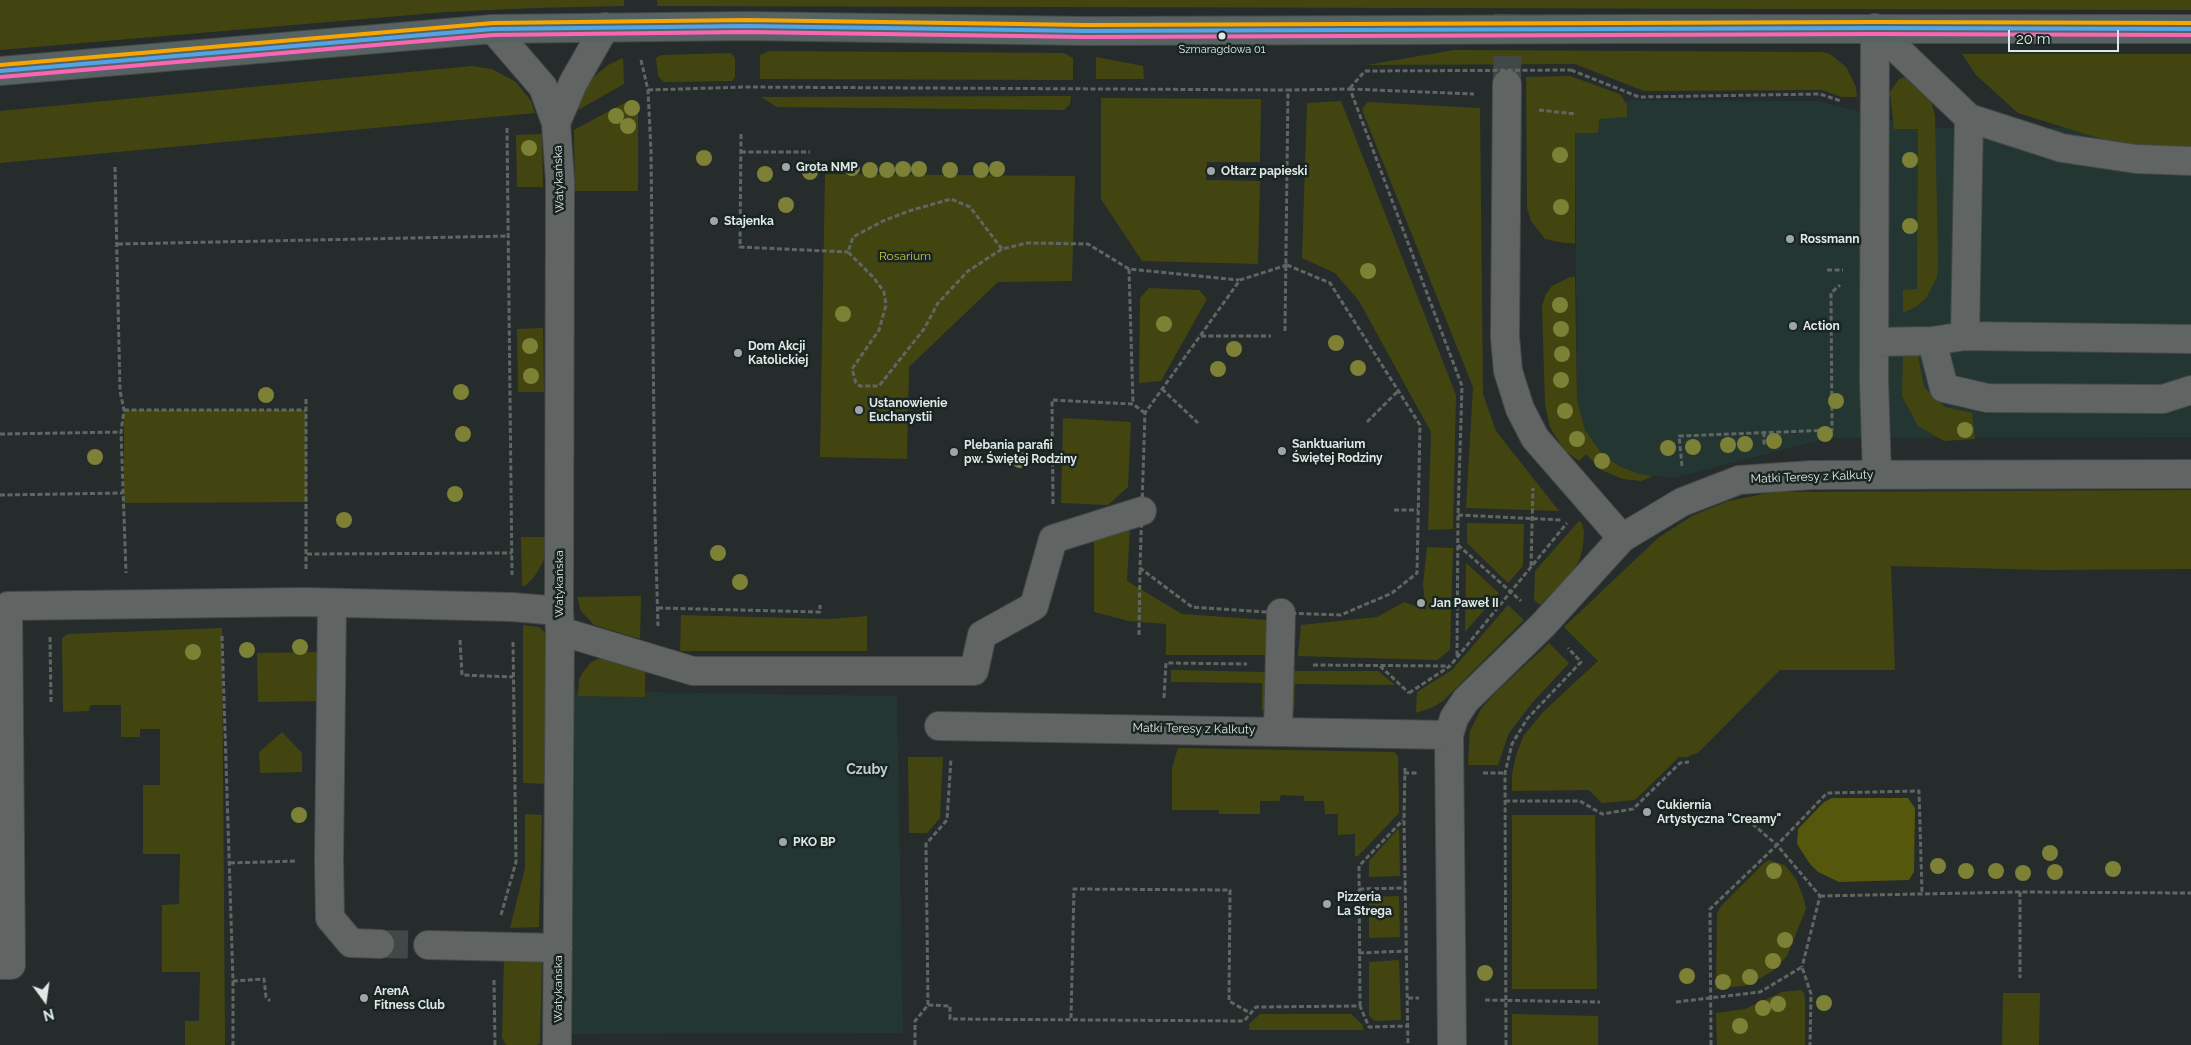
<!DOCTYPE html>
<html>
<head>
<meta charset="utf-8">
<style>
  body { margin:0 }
  #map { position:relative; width:2191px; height:1045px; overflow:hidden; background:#252c2b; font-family:Raleway,sans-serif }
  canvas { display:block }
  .north { position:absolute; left:20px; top:975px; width:50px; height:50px; -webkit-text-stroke:4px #192522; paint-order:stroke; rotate:166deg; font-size:14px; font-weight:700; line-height:20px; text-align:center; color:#e0e8e6 }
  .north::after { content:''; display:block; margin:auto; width:18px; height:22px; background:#e0e8e6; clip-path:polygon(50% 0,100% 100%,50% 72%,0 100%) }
  .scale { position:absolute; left:2008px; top:30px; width:111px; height:22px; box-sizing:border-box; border:2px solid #e0e8e6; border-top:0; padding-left:6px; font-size:15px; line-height:18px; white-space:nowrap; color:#e0e8e6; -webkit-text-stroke:4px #192522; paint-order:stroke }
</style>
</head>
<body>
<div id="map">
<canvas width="2191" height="1045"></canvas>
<div class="north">N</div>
<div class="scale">20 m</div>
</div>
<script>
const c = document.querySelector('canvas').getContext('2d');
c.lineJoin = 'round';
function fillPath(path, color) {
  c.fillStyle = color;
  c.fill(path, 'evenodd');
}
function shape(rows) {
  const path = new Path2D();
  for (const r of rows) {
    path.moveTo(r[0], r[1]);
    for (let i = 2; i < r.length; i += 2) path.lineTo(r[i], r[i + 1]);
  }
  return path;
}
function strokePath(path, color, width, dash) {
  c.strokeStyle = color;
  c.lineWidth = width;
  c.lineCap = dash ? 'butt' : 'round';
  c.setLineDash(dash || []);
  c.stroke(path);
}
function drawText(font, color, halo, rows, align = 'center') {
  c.font = font + ' Raleway,sans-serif';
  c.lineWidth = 5;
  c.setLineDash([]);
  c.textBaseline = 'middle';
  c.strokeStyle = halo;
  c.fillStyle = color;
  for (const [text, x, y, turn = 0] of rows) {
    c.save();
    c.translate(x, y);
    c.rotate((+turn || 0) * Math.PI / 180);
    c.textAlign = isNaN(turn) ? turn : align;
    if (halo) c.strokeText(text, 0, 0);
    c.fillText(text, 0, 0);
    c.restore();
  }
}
fillPath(shape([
  [1575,100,1818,101,1925,128,2191,128,2191,437,1828,438,1674,478,1639,474,1619,466,1602,454,1585,430,1577,401],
  [574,691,897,696,903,1033,570,1034]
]), '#233632');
fillPath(shape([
  [0,0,624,0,624,6,534,8,446,12,0,50],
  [657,0,2191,0,2191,10,657,6],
  [1454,50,1822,52,1830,54,1846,67,1856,87,1857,97,1842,97,1822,90,1644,91,1575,64,1367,65],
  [769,51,1064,53,1073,58,1073,80,760,79,760,55],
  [731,53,735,58,735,77,732,81,664,82,658,76,656,58,661,55],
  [1962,54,2191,54,2191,146,2147,153,2018,113,1976,75],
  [1096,57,1143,66,1144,79,1096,79],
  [623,58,624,84,578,110,580,96,591,79,608,65],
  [472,66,492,69,516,82,531,101,535,113,0,163,0,111],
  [1570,76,1620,94,1627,105,1627,117,1599,119,1598,133,1575,133,1575,243,1564,243,1545,239,1531,221,1527,208,1526,77],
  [1908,76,1930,98,1935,115,1938,262,1937,277,1926,298,1917,306,1903,313,1903,290,1917,289,1918,129,1894,129,1890,92,1899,79],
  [1071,96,1070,104,1064,110,777,107,761,97],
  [1101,98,1261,99,1260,162,1207,162,1206,180,1260,181,1258,264,1142,261,1101,199],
  [1341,101,1456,395,1453,529,1428,530,1431,432,1359,301,1335,273,1302,258,1307,103],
  [638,102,638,191,575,191,574,130,624,103],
  [1367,102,1480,108,1483,394,1496,431,1559,511,1466,508,1473,387,1362,110],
  [542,134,543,187,517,187,516,135],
  [825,174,1075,176,1072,281,998,282,909,367,907,459,820,457],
  [1570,277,1575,277,1577,401,1585,430,1602,454,1619,466,1639,474,1653,476,1641,481,1623,479,1601,470,1586,454,1579,461,1564,450,1550,427,1545,405,1542,305,1546,294,1552,286],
  [1149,288,1199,290,1207,299,1161,381,1139,383,1140,298],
  [543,328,544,392,518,392,517,329],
  [1903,354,1918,356,1924,387,1945,407,1972,413,1975,439,1944,441,1918,426,1902,396],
  [124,410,306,410,307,502,124,503],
  [1063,418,1131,422,1128,487,1108,505,1061,503],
  [2191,490,2191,569,2047,570,1891,566,1895,670,1780,670,1699,752,1687,757,1679,757,1635,800,1602,803,1589,790,1512,791,1512,774,1516,755,1524,735,1544,711,1598,661,1564,627,1658,538,1692,516,1728,501,1774,492],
  [1579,521,1582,523,1584,532,1583,546,1580,559,1572,573,1540,605,1534,600,1535,571],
  [1467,523,1524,524,1523,566,1508,583,1467,543],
  [1130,529,1127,581,1182,614,1268,620,1267,655,1166,655,1166,624,1129,621,1094,612,1094,534],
  [521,537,545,537,546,553,542,564,534,577,525,586,522,586],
  [1427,547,1453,548,1450,650,1437,660,1298,656,1301,625,1377,617,1404,602,1426,610,1423,585],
  [1466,563,1499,593,1465,632],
  [641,596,640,639,594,625,581,611,577,597],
  [1508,605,1524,620,1443,701,1433,707,1416,713,1417,692,1452,670],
  [681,615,830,619,867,616,867,651,680,651],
  [523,625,539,627,545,633,548,644,547,784,523,783],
  [222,628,225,1045,185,1045,185,1021,199,1021,200,972,162,972,162,905,179,904,180,854,143,854,143,785,160,785,160,729,140,729,140,737,121,737,121,705,90,705,89,711,63,712,62,638,68,634],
  [1549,643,1569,663,1532,703,1509,733,1498,765,1468,765,1470,731,1481,709,1494,694],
  [322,652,323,701,258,702,257,653],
  [605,656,645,665,645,697,578,696,579,679,583,672,591,662],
  [1171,670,1267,672,1268,707,1262,711,1262,683,1171,682],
  [1289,671,1378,671,1395,685,1295,684,1294,711,1288,706],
  [282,732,302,753,302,772,260,773,259,752],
  [1178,748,1394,752,1398,756,1399,813,1358,856,1355,856,1355,834,1338,835,1338,814,1325,814,1324,801,1304,801,1304,796,1281,795,1279,801,1260,801,1260,814,1219,814,1219,810,1172,810,1172,768],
  [908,757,943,757,940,818,927,833,909,833],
  [525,814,542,815,539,927,510,928,525,868],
  [1512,815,1595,815,1597,989,1512,989],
  [1399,828,1400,876,1369,877,1369,861],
  [1769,860,1785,865,1796,879,1804,899,1806,909,1787,956,1774,970,1749,985,1716,989,1717,914,1721,906,1764,863],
  [1399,896,1400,937,1369,938,1369,897],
  [504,958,542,959,540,1043,537,1045,506,1045,502,1038],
  [1399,960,1401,1020,1375,1021,1369,1016,1369,962],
  [1801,990,1804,993,1805,999,1805,1045,1717,1045,1716,1013,1745,1009,1782,992],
  [2003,993,2040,993,2039,1045,2002,1045],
  [1260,1014,1351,1014,1363,1025,1363,1030,1249,1030,1249,1024],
  [1512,1014,1598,1016,1598,1045,1512,1045]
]), '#434511');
fillPath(shape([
  [1832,798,1908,798,1915,808,1914,872,1909,880,1839,882,1818,872,1810,864,1797,844,1798,829,1824,802]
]), '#55570d');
strokePath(shape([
  [1507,84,1508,0],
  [380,944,428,945]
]), '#414847', 28, [28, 14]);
const minor = shape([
  [1875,28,1874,381,1877,475],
  [1875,28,1969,118,2062,148,2136,159,2191,161],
  [493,29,543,87,556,123,573,83,605,27],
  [1507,84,1505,337,1508,371,1520,409,1535,438,1622,538],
  [556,123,560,181,559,611,560,631,557,1045],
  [1965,336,1969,118],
  [1932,341,1944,388,1987,398,2163,399,2191,390],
  [1874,342,1932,341,1965,336,2191,339],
  [332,603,329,860,330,918,351,943,380,944],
  [560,631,693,671,974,671,982,635,1034,606,1053,539,1142,511],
  [939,726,1449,735],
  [1278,730,1281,613],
  [428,945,558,948],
  [0,965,11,965,8,606,305,602,512,607,559,611],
  [1452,1045,1449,735,1454,718,1466,700,1543,625,1622,538,1682,502,1739,480,1812,475,2191,474]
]);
const major = shape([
  [1623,29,2191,29],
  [0,71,493,29,746,26,1086,31,1401,30]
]);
strokePath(minor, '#454a49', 30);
strokePath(major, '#454a49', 30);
strokePath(shape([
  [641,60,648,90,651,151,655,523,658,626],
  [1571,70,1639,97,1820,94,1841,101],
  [1350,88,1365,71],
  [1350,89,1474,94],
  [648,90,744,87,1288,90],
  [1539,110,1575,114],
  [507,128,512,575],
  [741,134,740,247,848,252],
  [741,152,810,152],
  [115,167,120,391,124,410,121,432,126,573],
  [1827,238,1843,238],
  [118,244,509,236],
  [1002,249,970,207,951,199,909,211,883,221,853,237,848,252,874,278,884,292,886,305,879,330,852,369,856,383,860,386,879,386,924,329,938,303,968,271,1002,249,1027,243,1088,244,1129,269,1239,280],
  [1287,265,1330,283,1420,425,1417,573,1392,593,1341,615,1281,613,1192,607,1140,568,1145,413,1240,280,1287,265],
  [1129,269,1133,404],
  [1827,270,1843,270],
  [1285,331,1288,90,1350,89,1462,386,1458,515,1457,656],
  [1201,336,1271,336],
  [1162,389,1198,423],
  [124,410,306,410],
  [1367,422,1398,391],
  [1764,432,1764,446],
  [0,434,121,432],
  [1682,466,1679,436,1832,430,1831,293,1840,285],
  [0,495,123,493],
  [1053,504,1052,400,1133,404,1145,413],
  [1394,510,1418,510],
  [1458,515,1562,520],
  [1458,545,1521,601],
  [307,554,512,553],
  [1531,566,1533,488],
  [306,569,306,398],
  [658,608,820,612,820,605],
  [1139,635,1140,569],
  [222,636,233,981,264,979,266,997,270,1001],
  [50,637,51,704],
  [460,640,462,675,513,677],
  [1313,665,1449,666],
  [1380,666,1409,693],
  [1409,693,1450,666,1567,523],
  [1164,698,1166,663,1247,664],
  [1405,768,1404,820,1408,1045],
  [1404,773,1417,773],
  [1483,773,1505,773],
  [1505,801,1580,801,1602,814,1633,809,1680,763,1689,762],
  [1741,814,1777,845,1827,793,1919,791,1922,893],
  [230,863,296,861],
  [1359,889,1405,888],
  [2020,892,2020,978],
  [1820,896,2020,892,2191,893],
  [501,915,516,862,513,641],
  [1359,953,1406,951],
  [494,980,495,1045],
  [233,981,233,1045],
  [1408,998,1419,998],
  [1485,1000,1600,1002],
  [1676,1002,1760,992,1802,967,1811,994,1810,1045],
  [928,1005,926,844,947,820,951,759],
  [1360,1006,1359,866,1403,820],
  [1071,1018,1074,889,1230,890,1229,1001,1250,1013],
  [915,1045,915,1021,928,1005,950,1006,950,1019,1244,1021,1256,1007,1360,1006,1369,1027,1408,1026],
  [1506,1045,1505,773,1512,744,1527,719,1581,662,1568,648],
  [1711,1045,1710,909,1777,845,1820,896,1802,967]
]), '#606664', 3, [5, 2.5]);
strokePath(minor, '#606564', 28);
strokePath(major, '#576362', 28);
const majorBridge = shape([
  [1401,30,1623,29]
]);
strokePath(majorBridge, '#454a49', 30, []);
strokePath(shape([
  [1365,71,1571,70]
]), '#606664', 3, [5, 2.5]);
strokePath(majorBridge, '#576362', 28);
strokePath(shape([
  [0,71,493,29,746,26,1086,31,1875,28,2191,29]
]), '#53a3e8', 4);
strokePath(shape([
  [1,77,493,35,746,32,1086,37,1875,34,2191,35]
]), '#fa66b7', 4);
strokePath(shape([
  [0,65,493,23,746,20,1086,25,1875,22,2191,23]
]), '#f7a600', 4);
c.fillStyle = '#7c8136';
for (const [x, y] of [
  [632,108],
  [616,116],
  [628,126],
  [529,148],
  [1560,155],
  [704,158],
  [1910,160],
  [852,168],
  [903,169],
  [919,169],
  [997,169],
  [870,170],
  [887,170],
  [950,170],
  [981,170],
  [810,172],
  [765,174],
  [786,205],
  [1561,207],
  [1910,226],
  [1368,271],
  [1560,305],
  [843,314],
  [1164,324],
  [1561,329],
  [1336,343],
  [530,346],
  [1234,349],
  [1562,354],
  [1358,368],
  [1218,369],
  [531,376],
  [1561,380],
  [461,392],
  [266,395],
  [1836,401],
  [1565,411],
  [1965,430],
  [463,434],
  [1825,434],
  [1577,439],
  [1774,441],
  [1745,444],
  [1728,445],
  [1693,447],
  [1668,448],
  [95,457],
  [1020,460],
  [1602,461],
  [455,494],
  [344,520],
  [718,553],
  [740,582],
  [300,647],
  [247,650],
  [193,652],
  [299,815],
  [2050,853],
  [1938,866],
  [2113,869],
  [1774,871],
  [1966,871],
  [1996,871],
  [2055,872],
  [2023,873],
  [1785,940],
  [1773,961],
  [1485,973],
  [1687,976],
  [1750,977],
  [1723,982],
  [1824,1003],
  [1778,1004],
  [1763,1008],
  [1740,1026]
]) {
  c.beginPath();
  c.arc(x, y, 8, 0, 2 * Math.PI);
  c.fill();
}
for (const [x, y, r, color] of [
  [1222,36,4.5,"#e0e8e6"],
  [786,167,5,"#9fa6a5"],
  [1211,171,5,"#9fa6a5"],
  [714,221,5,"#9fa6a5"],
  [1790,239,5,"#9fa6a5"],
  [1793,326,5,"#9fa6a5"],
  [738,353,5,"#9fa6a5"],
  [859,410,5,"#9fa6a5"],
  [1282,451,5,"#9fa6a5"],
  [954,452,5,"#9fa6a5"],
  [1421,603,5,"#9fa6a5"],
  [1647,812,5,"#9fa6a5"],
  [783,842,5,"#9fa6a5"],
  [1327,904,5,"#9fa6a5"],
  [364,998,5,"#9fa6a5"]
]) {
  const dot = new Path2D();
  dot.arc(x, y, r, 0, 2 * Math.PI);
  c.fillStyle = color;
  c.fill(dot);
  strokePath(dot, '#192522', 2);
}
drawText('11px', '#e0e8e6', '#192522', [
  ["Szmaragdowa 01",1222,50]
]);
drawText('bold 12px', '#e0e8e6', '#192522', [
  ["Grota NMP",796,167],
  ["Ołtarz papieski",1221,171],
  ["Stajenka",724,221],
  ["Rossmann",1800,239],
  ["Action",1803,326],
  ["Dom Akcji",748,346],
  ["Katolickiej",748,360],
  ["Ustanowienie",869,403],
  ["Eucharystii",869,417],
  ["Sanktuarium",1292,444],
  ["Świętej Rodziny",1292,458],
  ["Plebania parafii",964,445],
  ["pw. Świętej Rodziny",964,459],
  ["Jan Paweł II",1431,603],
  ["Cukiernia",1657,805],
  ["Artystyczna \"Creamy\"",1657,819],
  ["PKO BP",793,842],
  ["Pizzeria",1337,897],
  ["La Strega",1337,911],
  ["ArenA",374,991],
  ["Fitness Club",374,1005]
], 'left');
drawText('12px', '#e0e8e6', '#192522', [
  ["Watykańska",559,179,-92],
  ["Matki Teresy z Kalkuty",1812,477,-2],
  ["Watykańska",559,584,-90],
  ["Matki Teresy z Kalkuty",1194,729,1],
  ["Watykańska",558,989,-90]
]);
drawText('12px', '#c4c73f', '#192522', [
  ["Rosarium",905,256]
]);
drawText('bold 14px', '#c0d0cc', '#192522', [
  ["Czuby",867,770]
]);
</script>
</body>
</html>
